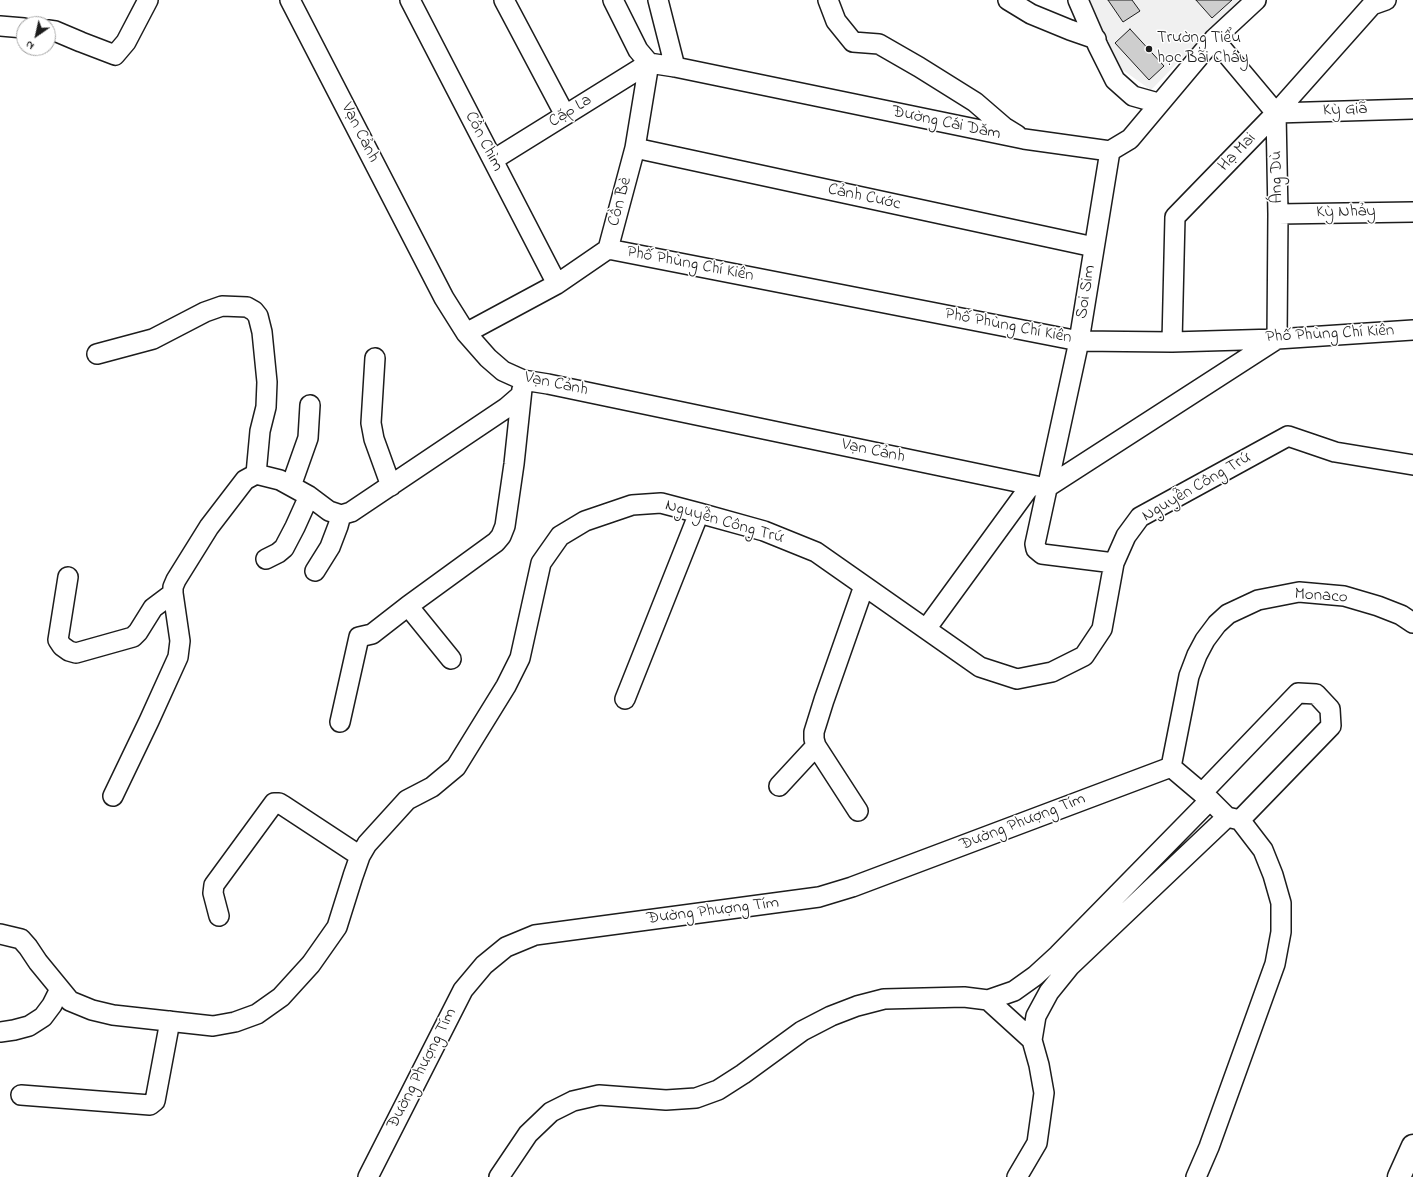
<!DOCTYPE html>
<html>
<head>
<meta charset="utf-8">
<style>
  body { margin:0 }
  #map { position:relative; width:1413px; height:1177px; overflow:hidden; background:#fff; font-family:"Indie Flower",sans-serif }
  canvas { display:block }
  .north { position:absolute; left:16px; top:16px; width:40px; height:40px; box-sizing:border-box; background:#fff; border:1px solid #a4a4a4; border-radius:50%; rotate:214deg; font-size:11px; font-weight:700; line-height:16px; text-align:center; color:#1c1c1c }
  .north::after { content:''; display:block; margin:auto; width:14px; height:18px; background:#1c1c1c; clip-path:polygon(50% 0,100% 100%,50% 72%,0 100%) }
</style>
</head>
<body>
<div id="map">
<canvas width="1413" height="1177"></canvas>
<div class="north">N</div>
</div>
<script>
const c = document.querySelector('canvas').getContext('2d');
c.lineJoin = 'round';
function fillPath(path, color) {
  c.fillStyle = color;
  c.fill(path, 'evenodd');
}
function shape(rows) {
  const path = new Path2D();
  for (const r of rows) {
    path.moveTo(r[0], r[1]);
    for (let i = 2; i < r.length; i += 2) path.lineTo(r[i], r[i + 1]);
  }
  return path;
}
function strokePath(path, color, width, dash) {
  c.strokeStyle = color;
  c.lineWidth = width;
  c.lineCap = dash ? 'butt' : 'round';
  c.setLineDash(dash || []);
  c.stroke(path);
}
function drawText(font, color, halo, rows, align = 'center') {
  c.font = font + ' "Indie Flower",sans-serif';
  c.lineWidth = 3;
  c.setLineDash([]);
  c.textBaseline = 'middle';
  c.strokeStyle = halo;
  c.fillStyle = color;
  for (const [text, x, y, turn = 0] of rows) {
    c.save();
    c.translate(x, y);
    c.rotate((+turn || 0) * Math.PI / 180);
    c.textAlign = isNaN(turn) ? turn : align;
    if (halo) c.strokeText(text, 0, 0);
    c.fillText(text, 0, 0);
    c.restore();
  }
}
fillPath(shape([
  [1086,0,1239,0,1151,90,1120,68,1110,58]
]), '#f0f0f0');
const building = shape([
  [1108,0,1132,0,1140,11,1123,22,1108,0],
  [1196,0,1232,0,1212,18,1196,0],
  [1130,29,1164,66,1149,80,1115,43,1130,29]
]);
fillPath(building, '#cecece');
strokePath(building, '#1c1c1c', 1);
const minor = shape([
  [290,0,444,298,466,333,488,358,503,371,523,380,548,384,1046,488],
  [410,0,557,284],
  [504,0,565,115],
  [613,0,638,50,649,63,675,67,1024,139,1110,151,1130,139,1214,39,1256,0],
  [658,0,675,67],
  [828,0,836,21,853,42,879,44,919,67,975,102,1004,127,1017,135],
  [1008,0,1031,14,1070,30,1096,39],
  [1078,0,1098,46,1115,80,1133,96,1158,103],
  [0,26,24,28],
  [48,30,55,31,81,42,115,55,126,42,148,0],
  [1276,113,1413,109],
  [635,148,1094,247],
  [1110,151,1079,341,1035,544,1036,549,1042,554,1114,563],
  [493,160,649,63],
  [1278,214,1413,212],
  [608,249,1079,341,1172,342,1277,339,1413,330],
  [466,333,557,284,608,249,635,148,649,63],
  [1172,342,1175,217,1276,113,1372,5,1386,0],
  [97,354,153,339,205,312,222,306,247,307,254,311,258,316,262,332,267,382,266,407,260,431,256,474],
  [375,358,371,423,374,439,391,486],
  [291,486,308,438,310,405],
  [1046,488,1277,339,1278,214,1276,113,1214,39],
  [266,559,278,553,284,548,295,527,309,496],
  [315,571,330,547,338,526,341,515],
  [68,577,58,640,62,646,69,651,76,653,133,637,138,632,153,608,173,593],
  [408,606,451,659],
  [926,629,1031,485],
  [625,699,699,513],
  [340,722,359,637,372,634,408,606,496,542,501,536,505,526,514,464,522,389],
  [1171,767,1210,800,1227,817,1240,820,1263,850,1273,875,1281,903,1281,932,1275,964,1209,1147,1196,1177],
  [1171,767,1189,676,1197,655,1205,640,1217,624,1228,614,1258,600,1299,592,1344,596,1378,606,1401,615,1413,623],
  [779,786,816,746],
  [1202,793,1298,693,1316,694,1330,709,1331,726,1240,820],
  [113,796,149,721,178,657,180,641,173,593,173,587,176,580,209,527,245,480,256,474,280,480,309,496,329,511,341,515,351,512,506,408,521,395],
  [858,811,816,746,814,739,814,732,824,700,864,586],
  [219,916,213,893,214,885,274,803,279,803,284,806,360,856],
  [0,934,21,939,28,947,38,962,70,1001,92,1010,113,1015,213,1026,235,1022,257,1014,281,997,311,964,337,927,353,876,360,856,367,844,407,800,432,787,456,767,506,686,520,658,541,563,560,536,585,521,632,505,661,503,699,513,764,531,816,552,980,667,1017,679,1052,672,1084,656,1102,629,1114,563,1126,536,1140,517,1288,436,1335,452,1413,465],
  [988,1000,1032,1040],
  [0,1032,14,1030,29,1026,43,1017,52,1005,60,989],
  [21,1095,150,1105,155,1101,170,1021],
  [368,1177,463,990,484,965,506,947,535,935,819,897,852,887,1171,767],
  [499,1177,528,1134,551,1112,573,1101,599,1095,666,1100,696,1098,718,1090,743,1074,802,1031,831,1016,857,1006,884,999,964,997,988,1000,1014,991,1035,976,1058,955,1210,800],
  [1017,1177,1037,1143,1044,1093,1039,1065,1032,1040,1036,1016,1049,992,1070,966,1227,817]
]);
const major = shape([
  [1399,1177,1413,1146]
]);
strokePath(minor, '#1c1c1c', 22);
strokePath(major, '#1c1c1c', 25);
strokePath(minor, '#fff', 19);
strokePath(major, '#fff', 22);
for (const [x, y, r, color] of [
  [1149,49,4,"#1c1c1c"]
]) {
  const dot = new Path2D();
  dot.arc(x, y, r, 0, 2 * Math.PI);
  c.fillStyle = color;
  c.fill(dot);
  strokePath(dot, '#fff', 1.5);
}
drawText('17px', '#1c1c1c', '#fff', [
  ["Trường Tiểu",1157,39],
  ["học Bãi Cháy",1157,59]
], 'left');
drawText('17px', '#1c1c1c', '#fff', [
  ["Kỳ Giã",1345,111,-2],
  ["Cặp La",571,112,-32],
  ["Đường Cái Dăm",946,124,12],
  ["Vạn Cảnh",359,133,63],
  ["Cồn Chìm",483,142,63],
  ["Hạ Mai",1238,153,-46],
  ["Áng Dù",1278,177,-91],
  ["Cảnh Cước",864,198,12],
  ["Cồn Bè",621,202,-75],
  ["Kỳ Nhảy",1346,213,-1],
  ["Phố Phùng Chí Kiên",690,265,11],
  ["Soi Sim",1087,292,-81],
  ["Phố Phùng Chí Kiên",1008,327,11],
  ["Phố Phùng Chí Kiên",1330,335,-3],
  ["Vạn Cảnh",556,385,12],
  ["Vạn Cảnh",873,452,12],
  ["Nguyễn Công Trứ",1197,488,-30],
  ["Nguyễn Công Trứ",724,523,16],
  ["Monaco",1321,597,4],
  ["Đường Phượng Tím",1023,823,-21],
  ["Đường Phượng Tím",713,912,-7],
  ["Đường Phượng Tím",423,1069,-63]
]);
</script>
</body>
</html>
